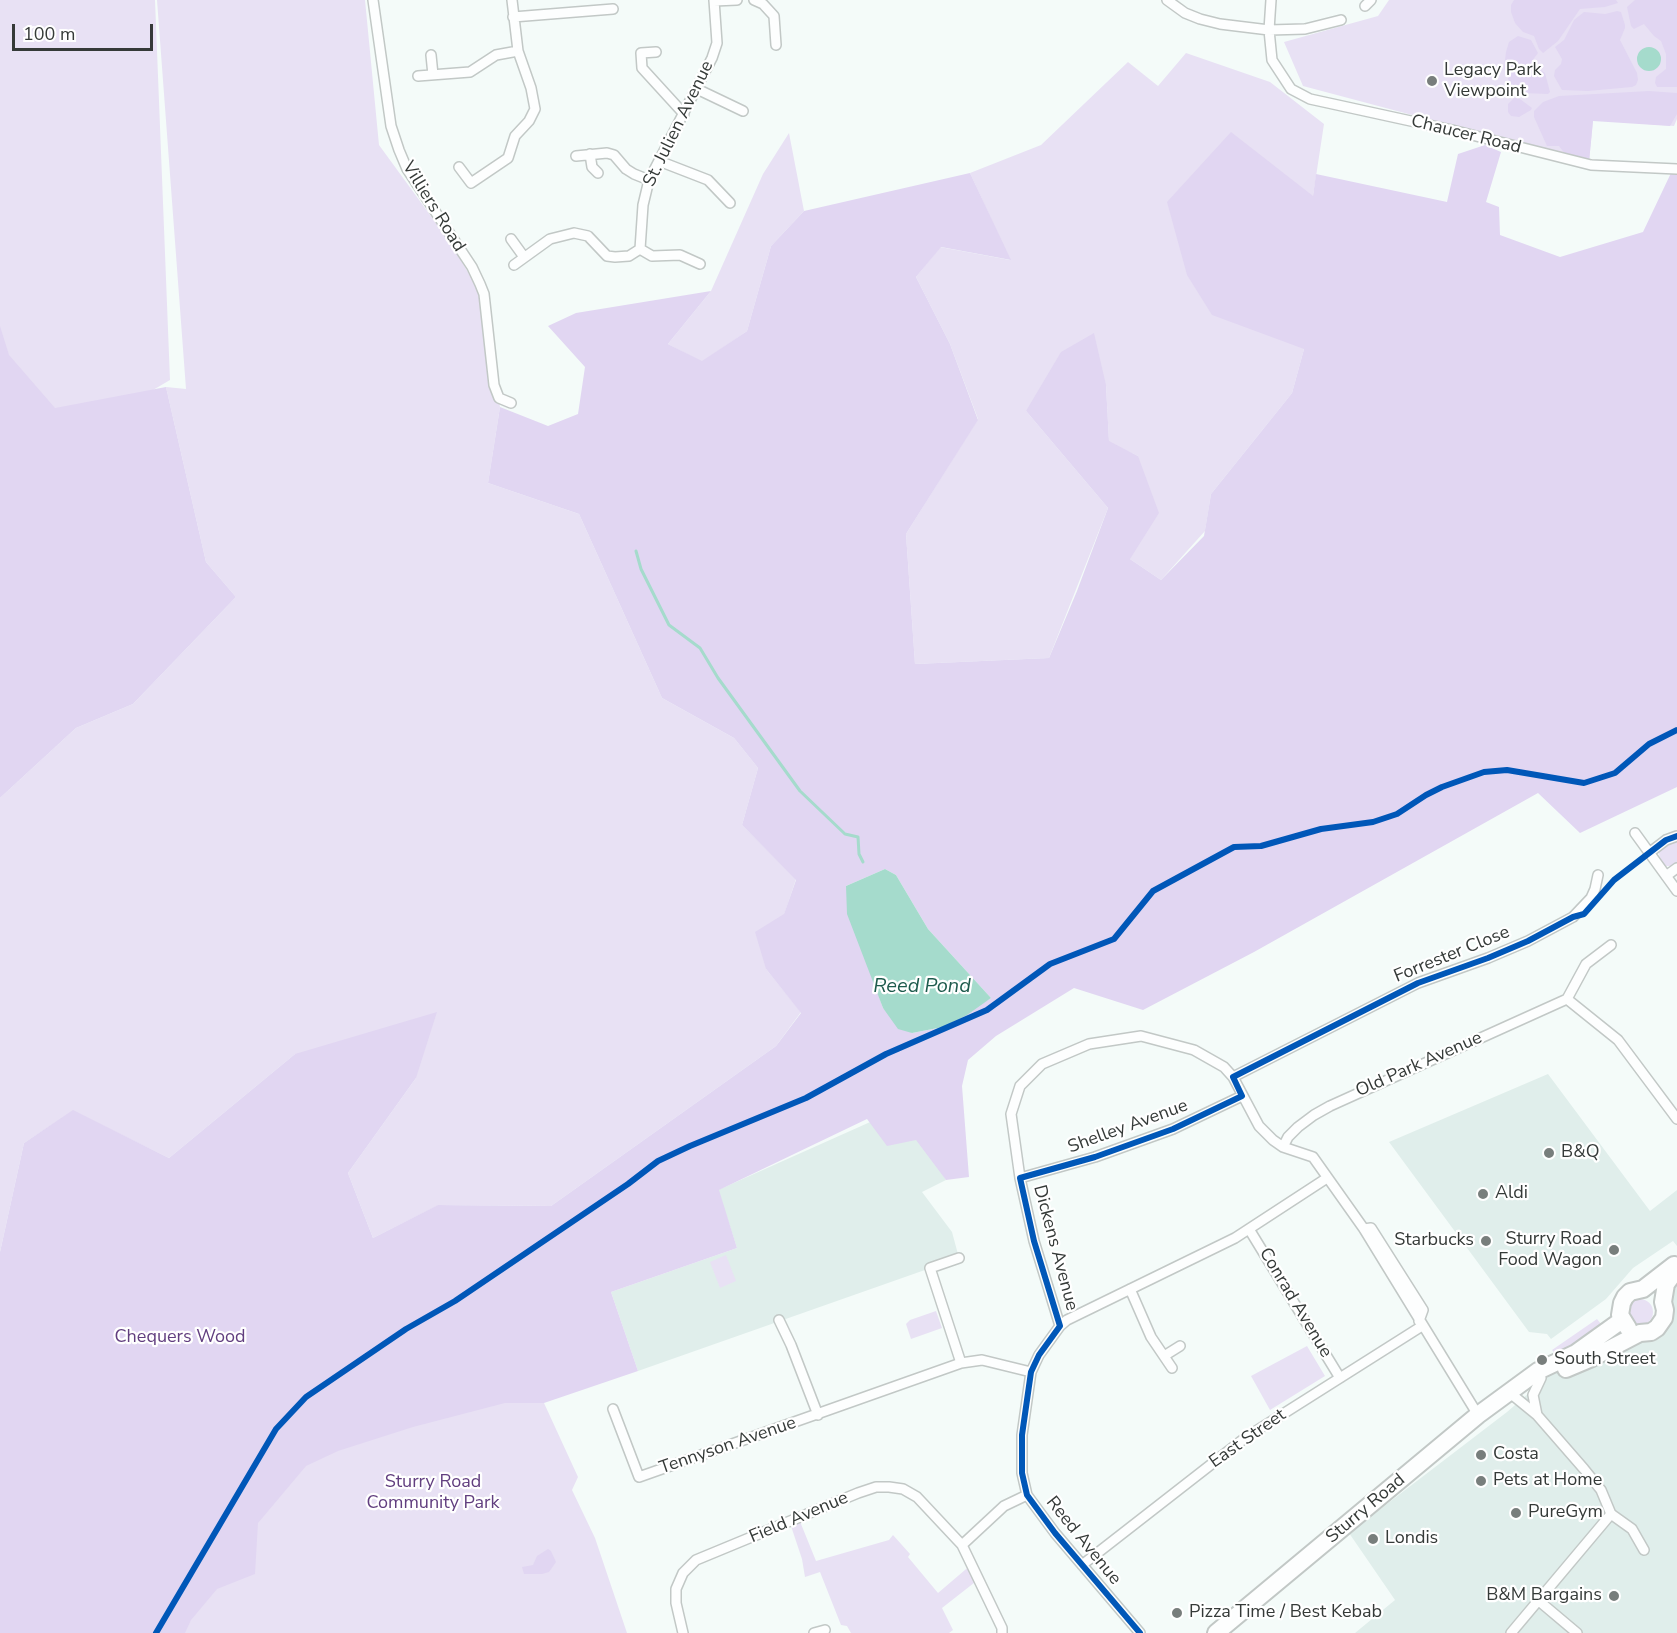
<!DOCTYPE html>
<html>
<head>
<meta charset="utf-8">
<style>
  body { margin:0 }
  #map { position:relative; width:1677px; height:1633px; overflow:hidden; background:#f4fbf9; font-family:"Nunito Sans",sans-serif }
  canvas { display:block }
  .scale { position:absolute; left:12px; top:24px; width:141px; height:27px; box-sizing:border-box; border:3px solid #353a38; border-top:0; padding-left:8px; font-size:18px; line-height:21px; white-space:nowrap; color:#353a38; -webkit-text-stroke:4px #fff; paint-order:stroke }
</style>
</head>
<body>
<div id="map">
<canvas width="1677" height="1633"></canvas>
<div class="scale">100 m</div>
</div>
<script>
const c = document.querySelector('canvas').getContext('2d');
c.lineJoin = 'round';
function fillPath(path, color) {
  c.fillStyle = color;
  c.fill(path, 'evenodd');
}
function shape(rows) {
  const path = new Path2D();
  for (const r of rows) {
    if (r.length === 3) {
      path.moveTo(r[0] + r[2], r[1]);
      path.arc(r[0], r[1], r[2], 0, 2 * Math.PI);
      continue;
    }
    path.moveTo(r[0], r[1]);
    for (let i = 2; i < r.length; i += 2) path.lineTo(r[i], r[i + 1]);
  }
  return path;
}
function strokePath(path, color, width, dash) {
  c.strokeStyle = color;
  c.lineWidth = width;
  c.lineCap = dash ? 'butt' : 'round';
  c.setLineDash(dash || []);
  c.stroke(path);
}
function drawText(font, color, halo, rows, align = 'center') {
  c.font = font + ' "Nunito Sans",sans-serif';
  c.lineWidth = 4.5;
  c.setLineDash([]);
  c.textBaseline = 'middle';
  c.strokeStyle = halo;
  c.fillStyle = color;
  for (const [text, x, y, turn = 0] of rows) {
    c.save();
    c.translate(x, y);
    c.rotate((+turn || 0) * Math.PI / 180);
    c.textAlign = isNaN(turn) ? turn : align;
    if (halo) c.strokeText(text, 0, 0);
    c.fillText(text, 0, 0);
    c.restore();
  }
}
fillPath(shape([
  [1548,1074,1650,1211,1677,1190,1677,1246,1673,1241,1633,1268,1606,1299,1551,1339,1547,1334,1529,1332,1389,1142],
  [906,1106,946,1180,922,1192,952,1232,959,1258,638,1371,611,1292,737,1248,718,1190],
  [1677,1269,1677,1633,1355,1633,1395,1600,1349,1533,1507,1412,1551,1374,1651,1332]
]), '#e0eeeb');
fillPath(shape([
  [0,0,155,0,170,380,0,480],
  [157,0,365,0,379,145,452,245,479,291,500,407,488,483,579,514,662,698,734,738,758,768,742,825,796,879,766,969,801,1012,776,1046,551,1206,439,1205,373,1238,348,1173,416,1078,295,1054,169,1158,73,1111,24,1143,0,1252,0,798,76,728,133,704,236,597,206,562,166,387,186,389],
  [1389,0,1677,0,1677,119,1674,126,1593,120,1589,162,1303,86,1284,42,1378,16],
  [1186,53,1270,82,1324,124,1313,196,1304,349,1292,393,1211,494,1205,531,1161,580,1130,559,1138,456,1109,442,1106,385,1026,411,1108,508,1049,658,915,664,906,534,978,419,950,344,916,277,940,247,1010,260,970,173,1041,145,1128,62,1158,86],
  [789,133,804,211,771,246,747,331,702,362,668,344,711,291,763,174],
  [1677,839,1677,863,1671,866,1666,866,1660,861,1659,852,1661,847],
  [726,1255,736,1281,720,1288,710,1262],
  [506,1283,544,1403,578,1477,572,1490,595,1538,627,1633,162,1633,218,1543],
  [1640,1312,13],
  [936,1311,942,1328,911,1339,906,1324,910,1320],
  [1597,1319,1606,1330,1557,1356,1552,1350],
  [1307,1346,1325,1376,1270,1410,1251,1376],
  [799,1519,816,1561,889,1540,893,1535,910,1554,908,1557,938,1593,972,1564,979,1579,942,1608,953,1630,949,1633,851,1633,847,1626,841,1625,820,1572,805,1577,802,1559,790,1523]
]), '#e8e1f4');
fillPath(shape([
  [1514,0,1616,0,1618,3,1605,7,1580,9,1558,41,1543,53,1539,49,1534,36,1523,32,1515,23,1511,12,1511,5],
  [1635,0,1677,0,1677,87,1657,87,1655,83,1656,77,1666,69,1666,54,1661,41,1654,36,1644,24,1634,29,1631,26,1627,7],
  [1617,11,1621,12,1625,25,1625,28,1620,40,1637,73,1638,80,1636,85,1632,87,1588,91,1562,90,1554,76,1555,70,1561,64,1562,59,1555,47,1564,40,1574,20,1584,12,1605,14],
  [1518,36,1531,40,1538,53,1532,61,1533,65,1545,73,1550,92,1548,94,1522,93,1513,90,1510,84,1504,68,1506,52,1509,42],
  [1649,91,1677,93,1677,114,1670,126,1593,121,1589,162,1566,155,1559,146,1547,146,1534,117,1534,111,1543,102,1559,96],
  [1516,96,1532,108,1531,110,1519,117,1511,116,1508,112,1508,104],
  [1231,132,1313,196,1316,174,1447,202,1458,154,1485,145,1501,152,1486,202,1499,207,1500,235,1560,257,1643,232,1671,173,1677,175,1677,787,1580,833,1538,793,1254,952,1143,1010,1074,988,996,1036,968,1060,962,1086,969,1177,946,1180,916,1140,887,1146,867,1119,719,1190,737,1248,611,1292,638,1371,544,1403,505,1403,413,1427,338,1451,306,1466,258,1523,255,1574,217,1589,191,1620,185,1633,0,1633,0,1252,24,1143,73,1110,169,1158,295,1054,437,1012,416,1078,348,1173,373,1238,438,1205,551,1206,776,1046,801,1013,766,969,755,932,784,914,796,880,742,825,758,768,734,738,662,698,579,514,488,483,500,407,548,426,578,414,585,367,548,326,576,313,711,291,668,344,702,361,747,331,771,246,804,211,970,173,1011,260,941,247,916,277,950,344,978,420,906,534,915,664,1049,658,1077,591,1108,508,1026,411,1061,352,1094,333,1106,385,1109,441,1138,456,1159,513,1130,559,1161,580,1204,536,1211,494,1292,393,1304,349,1212,315,1187,275,1167,202],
  [885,869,896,875,928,929,991,998,943,1027,912,1033,883,1008,867,963,846,886],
  [0,326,9,355,55,408,166,387,206,562,236,597,133,704,76,728,0,798],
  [548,1549,551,1551,556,1562,549,1572,542,1574,524,1574,522,1567,533,1565,537,1556]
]), '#e1d6f2');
fillPath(shape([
  [1649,59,12],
  [885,869,896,875,928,929,991,998,967,1015,943,1027,912,1033,898,1029,883,1008,847,914,846,886]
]), '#a5dbcc');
strokePath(shape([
  [636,551,641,569,669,625,700,648,718,678,800,791,845,834,858,837,859,854,863,862]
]), '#a5dbcc', 3);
const minor = shape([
  [373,0,391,126,399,150,407,169,472,267,480,284,484,294,494,385,499,398,511,403],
  [754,0,763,4,774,16,776,45],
  [1167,0,1185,13,1200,19,1220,24,1269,30,1305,29,1341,20],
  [1271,0,1269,30,1272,60,1291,89,1310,99,1452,130,1591,165,1677,169],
  [714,1,737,0],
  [1365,6,1371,0],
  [513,17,613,9],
  [656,52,641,53,642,68,684,114],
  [431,55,433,75],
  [418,76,470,72,496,55,518,51],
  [697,89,743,111],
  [590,154,592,167,598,173],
  [576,156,607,153,614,155,626,169,634,174,649,180],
  [659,161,708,180,730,203],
  [459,167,471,183,508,158,515,136,529,121,535,109,531,88,518,51,512,0],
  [511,239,524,257],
  [640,249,643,205,649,180,712,58,717,43,714,0],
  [514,265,550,239,574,233,588,236,607,256,615,257,629,256,640,249,652,256,680,255,700,264],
  [1635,833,1677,891],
  [1649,853,1666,840,1677,836],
  [1666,876,1677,868],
  [1567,999,1586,964,1611,945],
  [1233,1077,1418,983,1488,958,1528,941,1573,917,1591,898,1595,889,1598,875],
  [1283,1147,1288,1137,1298,1127,1314,1115,1330,1106,1567,999,1618,1040,1677,1119],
  [1020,1178,1095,1157,1173,1129,1242,1096],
  [1249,1229,1340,1378],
  [1364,1229,1371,1228,1423,1310,1419,1321],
  [959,1258,930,1268,961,1363],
  [1130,1289,1151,1337,1172,1368],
  [779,1320,791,1345,818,1415],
  [1060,1326,1034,1241,1020,1178,1011,1114,1020,1086,1042,1064,1089,1044,1141,1036,1194,1050,1224,1067,1233,1077,1259,1126,1273,1140,1283,1147,1313,1157,1364,1229,1478,1415],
  [1164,1356,1180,1346],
  [1510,1393,1537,1415,1584,1469,1601,1490,1611,1514,1632,1529,1644,1550],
  [613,1409,639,1477,961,1363,982,1360,1031,1372],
  [1537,1415,1533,1395,1541,1378],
  [962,1545,1004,1506,1027,1495],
  [1082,1565,1245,1438,1422,1326],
  [1539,1601,1577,1633],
  [683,1633,676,1603,676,1589,683,1573,696,1560,858,1493,876,1487,889,1487,903,1489,917,1497,962,1545,1002,1628,1002,1633],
  [814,1633,825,1630],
  [1140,1633,1055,1533,1027,1495,1022,1473,1022,1435,1031,1372,1039,1355,1060,1326,1067,1320,1235,1238,1327,1178],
  [1511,1633,1611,1514]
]);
const trunk = shape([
  [1628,1328,1620,1315,1622,1303,1625,1297,1630,1292,1643,1289,1674,1265],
  [1566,1369,1592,1358,1640,1333,1651,1332,1657,1328,1664,1318,1665,1310,1663,1302,1666,1284,1677,1269],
  [1216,1633,1478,1415,1538,1371,1576,1353,1622,1320]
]);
strokePath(minor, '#c2c8c6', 12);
strokePath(trunk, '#c2c8c6', 20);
strokePath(minor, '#fdfefe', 9);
strokePath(trunk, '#fdfefe', 16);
strokePath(shape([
  [156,1633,276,1429,306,1397,406,1329,455,1301,628,1184,658,1161,690,1146,806,1098,886,1054,987,1010,1050,964,1114,939,1153,891,1234,847,1261,846,1321,829,1373,822,1397,814,1426,795,1442,787,1484,772,1507,770,1584,783,1615,773,1649,744,1677,730],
  [1140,1633,1055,1533,1027,1495,1022,1473,1022,1435,1031,1372,1039,1355,1060,1326,1034,1241,1020,1178,1095,1157,1173,1129,1242,1096,1233,1077,1418,983,1488,958,1528,941,1573,917,1584,914,1614,880,1666,840,1677,836]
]), '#0057b8', 6);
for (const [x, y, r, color] of [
  [1432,81,6,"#787e7c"],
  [1549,1153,6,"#787e7c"],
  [1483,1194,6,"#787e7c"],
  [1486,1241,6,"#787e7c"],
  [1614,1250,6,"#787e7c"],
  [1542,1360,6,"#787e7c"],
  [1481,1455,6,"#787e7c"],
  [1481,1481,6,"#787e7c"],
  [1516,1513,6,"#787e7c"],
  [1373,1539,6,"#787e7c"],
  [1614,1596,6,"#787e7c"],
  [1177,1613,6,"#787e7c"]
]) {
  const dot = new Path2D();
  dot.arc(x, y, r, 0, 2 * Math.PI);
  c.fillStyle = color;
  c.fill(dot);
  strokePath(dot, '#fff', 2);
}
drawText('18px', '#353a38', '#fff', [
  ["Legacy Park",1444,71],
  ["Viewpoint",1444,92],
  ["B&Q",1561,1153],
  ["Aldi",1495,1194],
  ["Sturry Road",1602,1240,"right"],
  ["Food Wagon",1602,1261,"right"],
  ["Starbucks",1474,1241,"right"],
  ["South Street",1554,1360],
  ["Costa",1493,1455],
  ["Pets at Home",1493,1481],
  ["PureGym",1528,1513],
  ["Londis",1385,1539],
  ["B&M Bargains",1602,1596,"right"],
  ["Pizza Time / Best Kebab",1189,1613]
], 'left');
drawText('18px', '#353a38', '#fff', [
  ["St. Julien Avenue",679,124,-64],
  ["Chaucer Road",1466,135,14],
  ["Villiers Road",433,207,58],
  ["Forrester Close",1452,955,-22],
  ["Old Park Avenue",1419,1065,-24],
  ["Shelley Avenue",1128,1127,-20],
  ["Dickens Avenue",1055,1248,75],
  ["Conrad Avenue",1295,1303,59],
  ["East Street",1248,1439,-35],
  ["Tennyson Avenue",728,1446,-19],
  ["Sturry Road",1366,1509,-40],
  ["Field Avenue",799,1518,-23],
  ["Reed Avenue",1083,1541,51]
]);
drawText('18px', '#613e7f', '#fff', [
  ["Chequers Wood",180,1338],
  ["Sturry Road",433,1483],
  ["Community Park",433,1504]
]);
drawText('italic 20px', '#1e5b4d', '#fff', [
  ["Reed Pond",922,987]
]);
</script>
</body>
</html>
